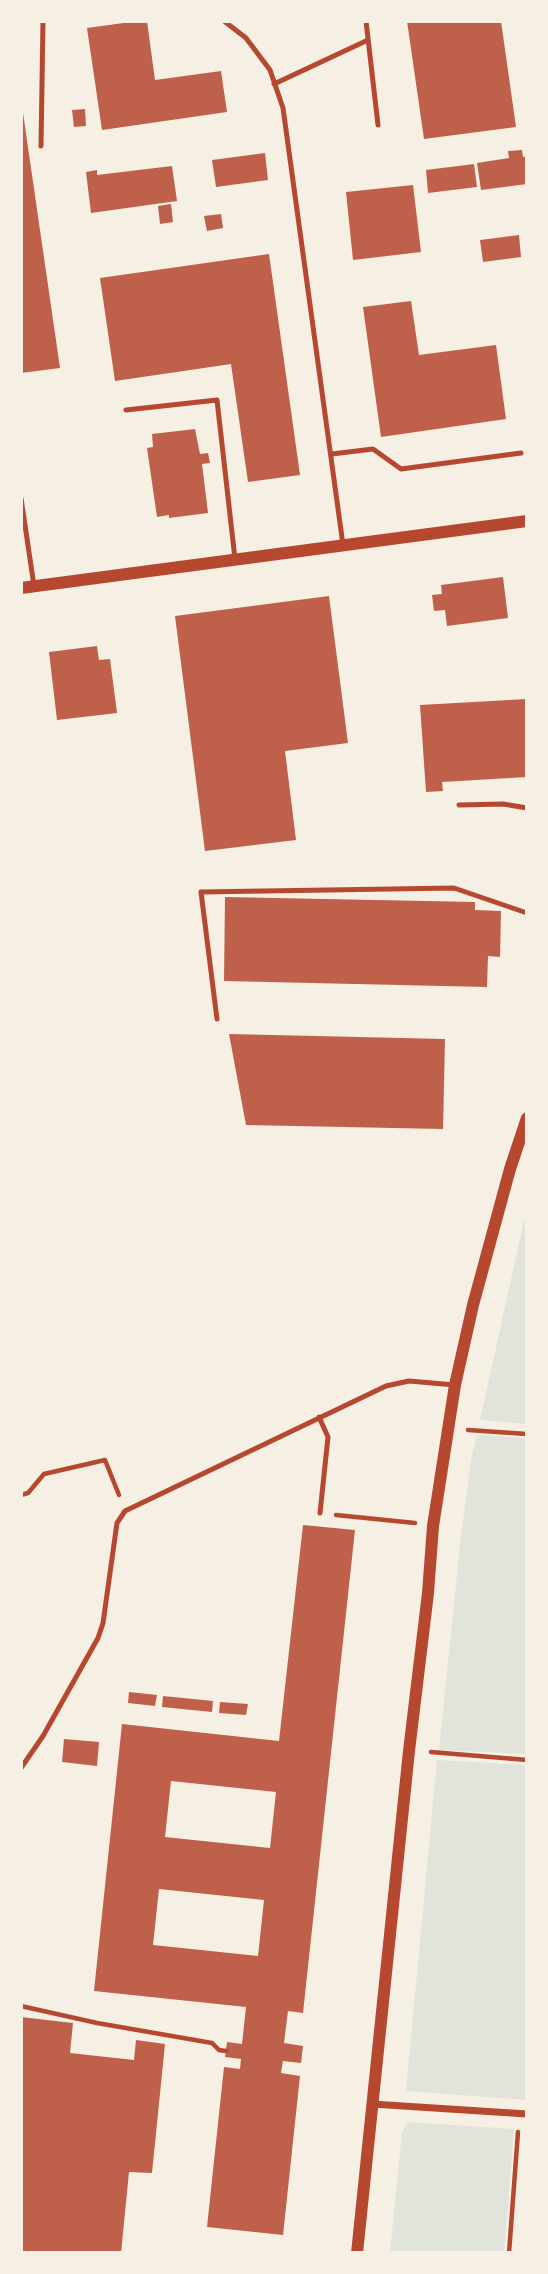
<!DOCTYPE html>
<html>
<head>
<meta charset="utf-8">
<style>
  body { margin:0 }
  #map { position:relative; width:548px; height:2274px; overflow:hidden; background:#f6efe4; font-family:Barlow,sans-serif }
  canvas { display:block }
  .frame { position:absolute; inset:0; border:23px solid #f6efe4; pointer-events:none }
</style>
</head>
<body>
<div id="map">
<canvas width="548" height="2274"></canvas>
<div class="frame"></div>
</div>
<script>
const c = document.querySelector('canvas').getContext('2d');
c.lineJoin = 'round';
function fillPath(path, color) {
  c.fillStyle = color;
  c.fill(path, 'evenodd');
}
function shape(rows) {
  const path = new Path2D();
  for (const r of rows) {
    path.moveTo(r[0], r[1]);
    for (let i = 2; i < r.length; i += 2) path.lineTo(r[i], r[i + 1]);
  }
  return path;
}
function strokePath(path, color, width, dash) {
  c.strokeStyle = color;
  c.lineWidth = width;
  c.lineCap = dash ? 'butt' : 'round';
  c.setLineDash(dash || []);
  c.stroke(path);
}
fillPath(shape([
  [527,1211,527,1424,480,1420,523,1225],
  [477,1435,527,1438,527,1754,439,1750,461,1535,471,1460],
  [437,1760,527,1765,527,2100,406,2091],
  [408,2122,514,2129,504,2253,390,2253,402,2132]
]), '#e2e4dc');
fillPath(shape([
  [138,21,147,21,155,80,221,71,227,112,102,130,87,28],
  [407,21,501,21,516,127,424,139],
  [21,99,60,368,21,373],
  [85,109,86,126,74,127,72,110],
  [522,150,523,157,527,156,527,184,481,190,477,163,509,158,508,151],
  [265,153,268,180,216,187,212,160],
  [474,164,477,187,428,193,426,170],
  [172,166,177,201,91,213,86,172,97,170,97,175],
  [413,185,421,252,353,260,346,192],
  [171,204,173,222,160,224,158,206],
  [221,214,223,228,207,231,204,216],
  [519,235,521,257,483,262,480,240],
  [269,254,300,475,248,482,231,364,115,381,100,278],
  [411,301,419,355,496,345,506,419,381,437,363,307],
  [195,429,200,454,208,453,210,463,202,464,208,513,169,518,169,515,157,517,147,448,153,447,152,434],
  [503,577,508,618,447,626,445,610,434,611,432,595,442,594,441,585],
  [329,596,348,743,285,751,296,840,205,851,175,616],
  [97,646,99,660,110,659,117,713,57,720,49,652],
  [527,699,527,777,442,782,443,791,426,792,420,705],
  [225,897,475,902,475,910,501,911,500,957,488,956,487,987,224,981],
  [229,1034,445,1039,443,1129,246,1125],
  [303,1525,355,1530,303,2013,288,2011,284,2043,303,2046,301,2063,283,2061,281,2073,300,2076,283,2235,207,2227,224,2067,240,2069,241,2059,225,2057,227,2042,242,2044,246,2007,94,1991,122,1724,279,1741],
  [171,1781,276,1792,270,1848,165,1837],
  [159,1889,264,1900,258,1956,153,1945],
  [129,1692,157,1695,155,1706,128,1703],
  [163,1696,213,1701,212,1712,162,1707],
  [220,1702,248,1704,246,1715,219,1713],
  [64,1739,99,1742,97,1766,62,1762],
  [21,2017,73,2023,70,2053,134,2060,136,2040,165,2044,152,2173,129,2172,121,2253,21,2253]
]), '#bf614a');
strokePath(shape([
  [468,1430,527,1434],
  [21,1495,28,1493,44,1474,105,1460,119,1495],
  [336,1515,415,1523],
  [431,1752,527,1760],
  [21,2006,97,2023,212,2043,219,2050,226,2051],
  [509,2253,518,2132]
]), '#b5482f', 4.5);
strokePath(shape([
  [224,21,246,38,270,70,283,108,343,545],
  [366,21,378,125],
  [274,84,368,40],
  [41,146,43,21],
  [126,410,217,400,235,559],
  [332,454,373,449,401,469,521,453],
  [21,498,34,586],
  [459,805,503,804,527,808],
  [217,1019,201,892,454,888,527,913],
  [319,1417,328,1437,320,1513],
  [21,1768,43,1736,98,1638,103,1623,117,1523,125,1511,386,1386,409,1381,455,1385]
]), '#b5482f', 5);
strokePath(shape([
  [372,2104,527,2114]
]), '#b5482f', 7);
strokePath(shape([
  [21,588,527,521],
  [357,2253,409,1751,428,1593,433,1526,455,1385,473,1305,510,1169,527,1118]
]), '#b5482f', 12);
</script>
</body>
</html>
